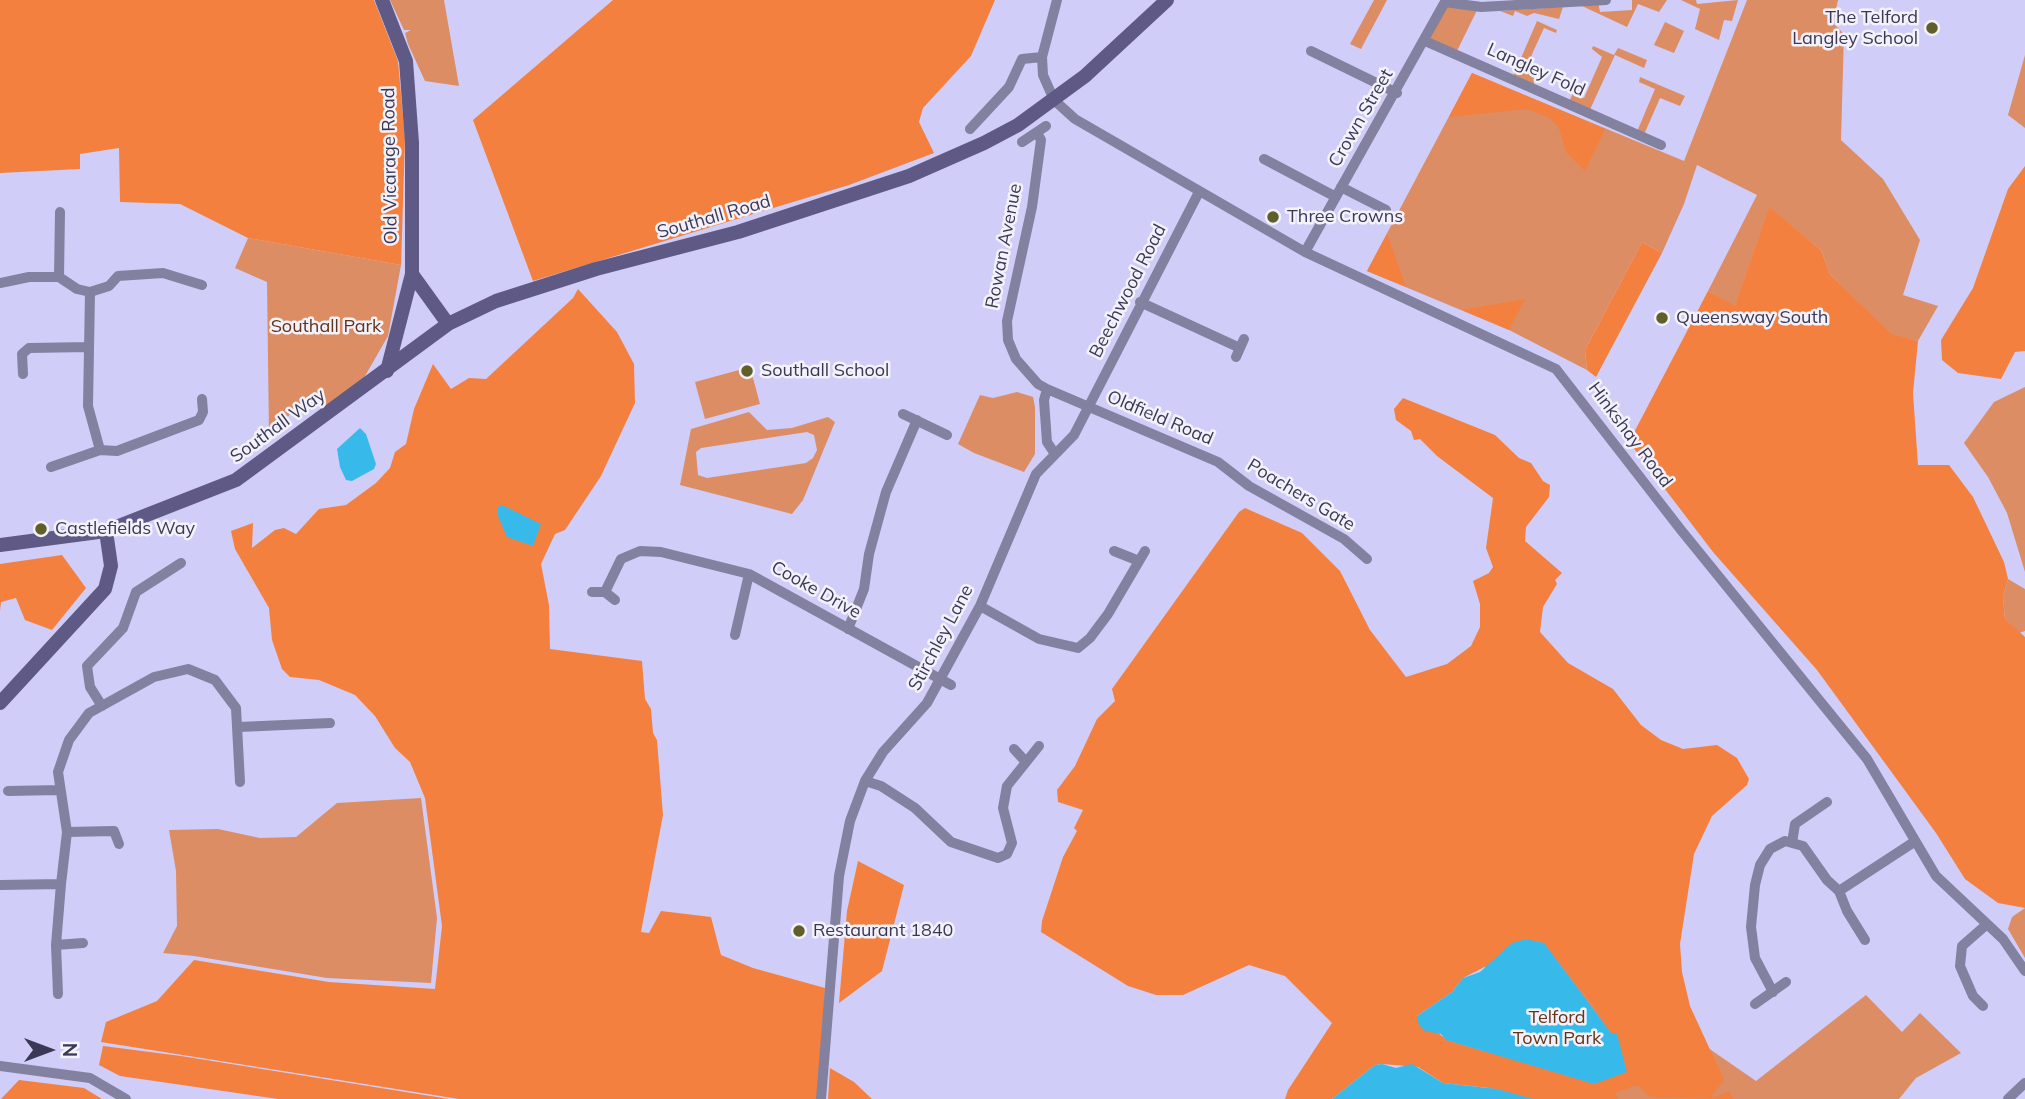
<!DOCTYPE html>
<html>
<head>
<meta charset="utf-8">
<style>
  body { margin:0 }
  #map { position:relative; width:2025px; height:1099px; overflow:hidden; background:#d0cdf9; font-family:Mulish,sans-serif }
  canvas { display:block }
  .north { position:absolute; left:14px; top:1015px; width:70px; height:70px; -webkit-text-stroke:5px #f3f2fa; paint-order:stroke; rotate:90deg; font-size:19px; font-weight:700; line-height:28px; text-align:center; color:#3b3856 }
  .north::after { content:''; display:block; margin:auto; width:24px; height:32px; background:#3b3856; clip-path:polygon(50% 0,100% 100%,50% 72%,0 100%) }
</style>
</head>
<body>
<div id="map">
<canvas width="2025" height="1099"></canvas>
<div class="north">N</div>
</div>
<script>
const c = document.querySelector('canvas').getContext('2d');
c.lineJoin = 'round';
function fillPath(path, color) {
  c.fillStyle = color;
  c.fill(path, 'evenodd');
}
function shape(rows) {
  const path = new Path2D();
  for (const r of rows) {
    path.moveTo(r[0], r[1]);
    for (let i = 2; i < r.length; i += 2) path.lineTo(r[i], r[i + 1]);
  }
  return path;
}
function strokePath(path, color, width, dash) {
  c.strokeStyle = color;
  c.lineWidth = width;
  c.lineCap = dash ? 'butt' : 'round';
  c.setLineDash(dash || []);
  c.stroke(path);
}
function drawText(font, color, halo, rows, align = 'center') {
  c.font = font + ' Mulish,sans-serif';
  c.lineWidth = 5;
  c.setLineDash([]);
  c.textBaseline = 'middle';
  c.strokeStyle = halo;
  c.fillStyle = color;
  for (const [text, x, y, turn = 0] of rows) {
    c.save();
    c.translate(x, y);
    c.rotate((+turn || 0) * Math.PI / 180);
    c.textAlign = isNaN(turn) ? turn : align;
    if (halo) c.strokeText(text, 0, 0);
    c.fillText(text, 0, 0);
    c.restore();
  }
}
fillPath(shape([
  [390,0,444,0,459,86,425,81,408,44,405,33,411,30,404,30],
  [1374,0,1387,0,1361,49,1350,44],
  [1455,0,1481,2,1456,53,1425,41,1445,2],
  [1632,0,1667,0,1659,12,1638,4,1627,27,1582,6,1598,1,1600,12,1632,10],
  [1681,0,1696,0,1697,4,1738,0,1732,21,1724,20,1719,40,1695,29,1700,9],
  [1747,0,1838,0,1833,23,1844,34,1841,140,1883,179,1920,240,1903,295,1938,306,1918,341,1891,335,1830,274,1821,250,1769,208,1735,307,1708,291,1757,195,1697,165,1684,204,1662,253,1642,242,1585,350,1587,370,1509,330,1367,271,1472,73,1684,161],
  [1563,7,1559,19,1534,13,1527,16,1515,11,1513,16,1500,11],
  [1537,21,1557,30,1556,33,1544,28,1533,52,1526,70,1538,74,1532,88,1512,79],
  [1665,22,1684,31,1674,53,1654,45],
  [1593,46,1614,55,1618,48,1647,60,1644,68,1615,55,1588,114,1568,104,1573,93,1584,98,1602,57,1592,49],
  [2025,55,2025,128,2008,115],
  [1640,77,1685,96,1680,106,1660,98,1643,137,1636,134,1655,89,1639,82],
  [248,238,401,265,388,336,357,390,332,409,311,394,269,435,267,282,235,268],
  [750,367,760,404,705,419,695,382],
  [2025,387,2025,572,2007,513,1988,477,1964,443,1994,402],
  [1017,392,1033,397,1035,407,1035,454,1024,472,974,453,958,444,980,395,993,398],
  [749,412,767,430,792,428,828,417,835,422,803,500,792,514,680,485,691,429],
  [807,432,814,435,817,450,813,458,806,463,707,478,698,475,696,452,701,448],
  [2008,579,2025,589,2025,631,2019,633,2005,619,2003,597],
  [421,798,437,918,431,983,327,978,194,956,163,953,177,926,176,871,169,830,218,829,260,838,296,837,337,803],
  [1482,892,1756,1081,1866,995,1902,1032,1920,1013,1961,1053,1916,1078,1899,1099,1490,1099],
  [2025,908,2025,958,2008,929,2012,917]
]), '#dc8d64');
fillPath(shape([
  [0,0,374,0,398,61,405,139,401,265,248,238,180,204,120,202,119,148,80,154,80,169,0,173],
  [613,0,995,0,971,56,923,108,919,122,934,153,849,185,533,281,473,120],
  [1472,73,1605,129,1585,171,1566,152,1559,128,1550,118,1527,109,1449,117],
  [2025,166,2025,351,2015,352,2001,379,1958,373,1942,360,1941,340,1973,288,2008,189],
  [1769,207,1821,250,1830,274,1891,334,1918,341,1913,393,1918,465,1949,465,1973,497,2004,562,2008,579,2003,597,2005,619,2025,637,2025,908,1998,903,1965,879,1936,833,1817,670,1713,552,1629,442,1708,291,1735,306],
  [1387,234,1406,287,1367,271],
  [1642,242,1662,253,1596,377,1587,370,1585,350],
  [578,289,617,332,634,364,635,403,601,476,565,530,555,534,541,564,549,605,550,649,642,661,645,699,651,709,653,733,657,740,663,815,641,932,649,933,661,911,711,917,721,955,753,968,825,988,821,1099,459,1099,101,1042,106,1022,157,1001,194,960,329,982,435,989,442,926,425,798,410,762,395,748,375,716,355,695,319,680,290,677,282,669,272,640,269,608,235,549,231,531,253,523,252,548,275,530,284,528,296,534,319,509,346,505,376,483,390,468,395,452,406,444,414,409,433,364,451,389,469,378,486,379,573,298],
  [1525,299,1509,330,1462,310],
  [1403,398,1495,435,1519,458,1531,463,1543,481,1550,485,1549,497,1526,527,1525,541,1562,573,1555,580,1557,584,1543,607,1540,632,1568,663,1613,689,1641,725,1661,740,1683,749,1717,745,1737,758,1749,779,1747,785,1712,816,1694,854,1680,944,1682,972,1690,1006,1724,1080,1712,1095,1713,1098,1729,1091,1733,1099,1663,1098,1648,1096,1639,1086,1634,1086,1615,1093,1618,1099,1533,1099,1498,1089,1443,1083,1418,1067,1382,1064,1375,1065,1332,1099,1285,1099,1288,1090,1332,1023,1285,976,1249,965,1183,995,1156,995,1128,986,1041,932,1042,921,1063,857,1077,831,1074,828,1083,810,1058,802,1057,790,1075,766,1097,719,1115,701,1112,689,1239,512,1245,508,1302,533,1340,571,1370,630,1406,677,1447,664,1471,646,1480,627,1480,604,1473,581,1489,573,1493,567,1486,548,1493,498,1437,456,1420,439,1414,440,1411,431,1396,420,1394,409],
  [1537,940,1544,943,1593,1006,1616,1041,1626,1066,1594,1084,1447,1040,1417,1016,1452,992,1463,978],
  [62,555,86,588,52,630,25,620,16,598,1,602,0,611,0,564],
  [858,861,904,885,882,971,839,1003,847,911],
  [103,1046,181,1056,449,1099,278,1099,120,1076,99,1065],
  [830,1068,854,1082,872,1099,828,1099],
  [19,1080,84,1088,102,1099,1,1099]
]), '#f3803e');
fillPath(shape([
  [360,428,366,434,376,464,374,469,352,481,346,480,340,467,337,449],
  [502,505,541,524,533,546,507,537,498,516,498,507],
  [1526,939,1544,943,1611,1033,1617,1034,1627,1072,1594,1084,1446,1040,1441,1034,1425,1031,1419,1025,1417,1016,1452,992,1463,978,1480,972,1512,943],
  [1382,1064,1396,1068,1412,1064,1443,1083,1497,1089,1533,1099,1332,1099,1375,1065]
]), '#37baea');
strokePath(shape([
  [1057,0,1042,57,1043,75,1054,100,1075,119,1305,252,1556,369,1681,530,1867,759,1936,876,2003,939,2025,971],
  [1445,2,1481,7,1606,0],
  [1425,41,1661,145],
  [1311,51,1397,93],
  [970,129,1009,87,1022,59,1042,57],
  [1037,133,1041,140,1032,207,1007,321,1008,340,1016,359,1038,384,1047,389,1218,462,1249,486,1344,539,1367,559],
  [1022,142,1046,126],
  [1264,159,1336,197],
  [1341,187,1386,210],
  [1305,252,1446,0],
  [59,277,60,212],
  [0,283,29,277,59,277,77,289,90,292,109,286,118,276,163,273,202,285],
  [90,292,88,406,100,450,117,451,199,420,203,412,202,399],
  [1140,302,1240,348],
  [1236,357,1244,339],
  [23,374,22,354,29,348,89,347],
  [1047,389,1044,400,1047,442,1055,454],
  [903,414,947,435],
  [51,467,100,450],
  [1114,551,1139,561],
  [592,592,605,592,615,600],
  [605,592,621,559,640,551,661,552,749,574,951,685],
  [980,606,1039,639,1078,648,1090,638,1108,614,1145,551],
  [848,629,864,589,869,554,886,492,917,420],
  [735,635,749,574],
  [102,706,90,687,87,666,123,628,136,592,181,563],
  [239,727,330,723],
  [1014,749,1026,762],
  [865,781,881,786,915,808,951,842,998,858,1007,854,1012,843,1003,808,1007,786,1039,746],
  [8,791,60,790],
  [67,832,114,831,119,844],
  [1792,843,1795,824,1827,802],
  [0,885,61,884,67,832,58,772,69,740,89,713,154,677,188,669,215,680,236,708,240,782],
  [1839,891,1847,911,1865,940],
  [56,945,83,943],
  [1773,992,1755,958,1751,927,1755,885,1760,865,1770,849,1785,841,1803,846,1827,880,1839,891,1914,842],
  [58,994,56,945,61,884],
  [1755,1004,1786,982],
  [1983,1006,1973,996,1960,966,1962,946,1986,925],
  [0,1066,90,1078,126,1099],
  [821,1099,839,876,850,821,865,781,883,752,927,703,980,606,1036,474,1074,435,1199,192],
  [2008,1099,2025,1083]
]), '#8381a0', 10);
strokePath(shape([
  [382,0,406,61,412,143,412,274,387,371],
  [412,274,448,324],
  [0,545,106,531,236,480,448,324,496,301,596,269,738,232,909,176,984,143,1018,125,1085,76,1167,0],
  [0,703,105,589,111,566,106,531]
]), '#5e5a85', 14);
for (const [x, y, r, color] of [
  [1932,28,7,"#605f2c"],
  [1273,217,7,"#605f2c"],
  [1662,318,7,"#605f2c"],
  [747,371,7,"#605f2c"],
  [41,529,7,"#605f2c"],
  [799,931,7,"#605f2c"]
]) {
  const dot = new Path2D();
  dot.arc(x, y, r, 0, 2 * Math.PI);
  c.fillStyle = color;
  c.fill(dot);
  strokePath(dot, '#f3f2fa', 2.5);
}
drawText('18px', '#3b3856', '#f3f2fa', [
  ["The Telford",1918,18,"right"],
  ["Langley School",1918,39,"right"],
  ["Three Crowns",1287,217],
  ["Queensway South",1676,318],
  ["Southall School",761,371],
  ["Castlefields Way",55,529],
  ["Restaurant 1840",813,931]
], 'left');
drawText('18px', '#3b3856', '#f3f2fa', [
  ["Langley Fold",1536,70,24],
  ["Crown Street",1361,118,-60],
  ["Old Vicarage Road",390,166,-91],
  ["Southall Road",714,217,-16],
  ["Rowan Avenue",1004,246,-79],
  ["Beechwood Road",1128,291,-63],
  ["Oldfield Road",1160,418,23],
  ["Southall Way",278,426,-36],
  ["Hinkshay Road",1630,435,53],
  ["Poachers Gate",1301,495,31],
  ["Cooke Drive",816,590,29],
  ["Stirchley Lane",941,638,-62]
]);
drawText('18px', '#613319', '#f3f2fa', [
  ["Southall Park",326,327],
  ["Telford",1557,1018],
  ["Town Park",1557,1039]
]);
</script>
</body>
</html>
